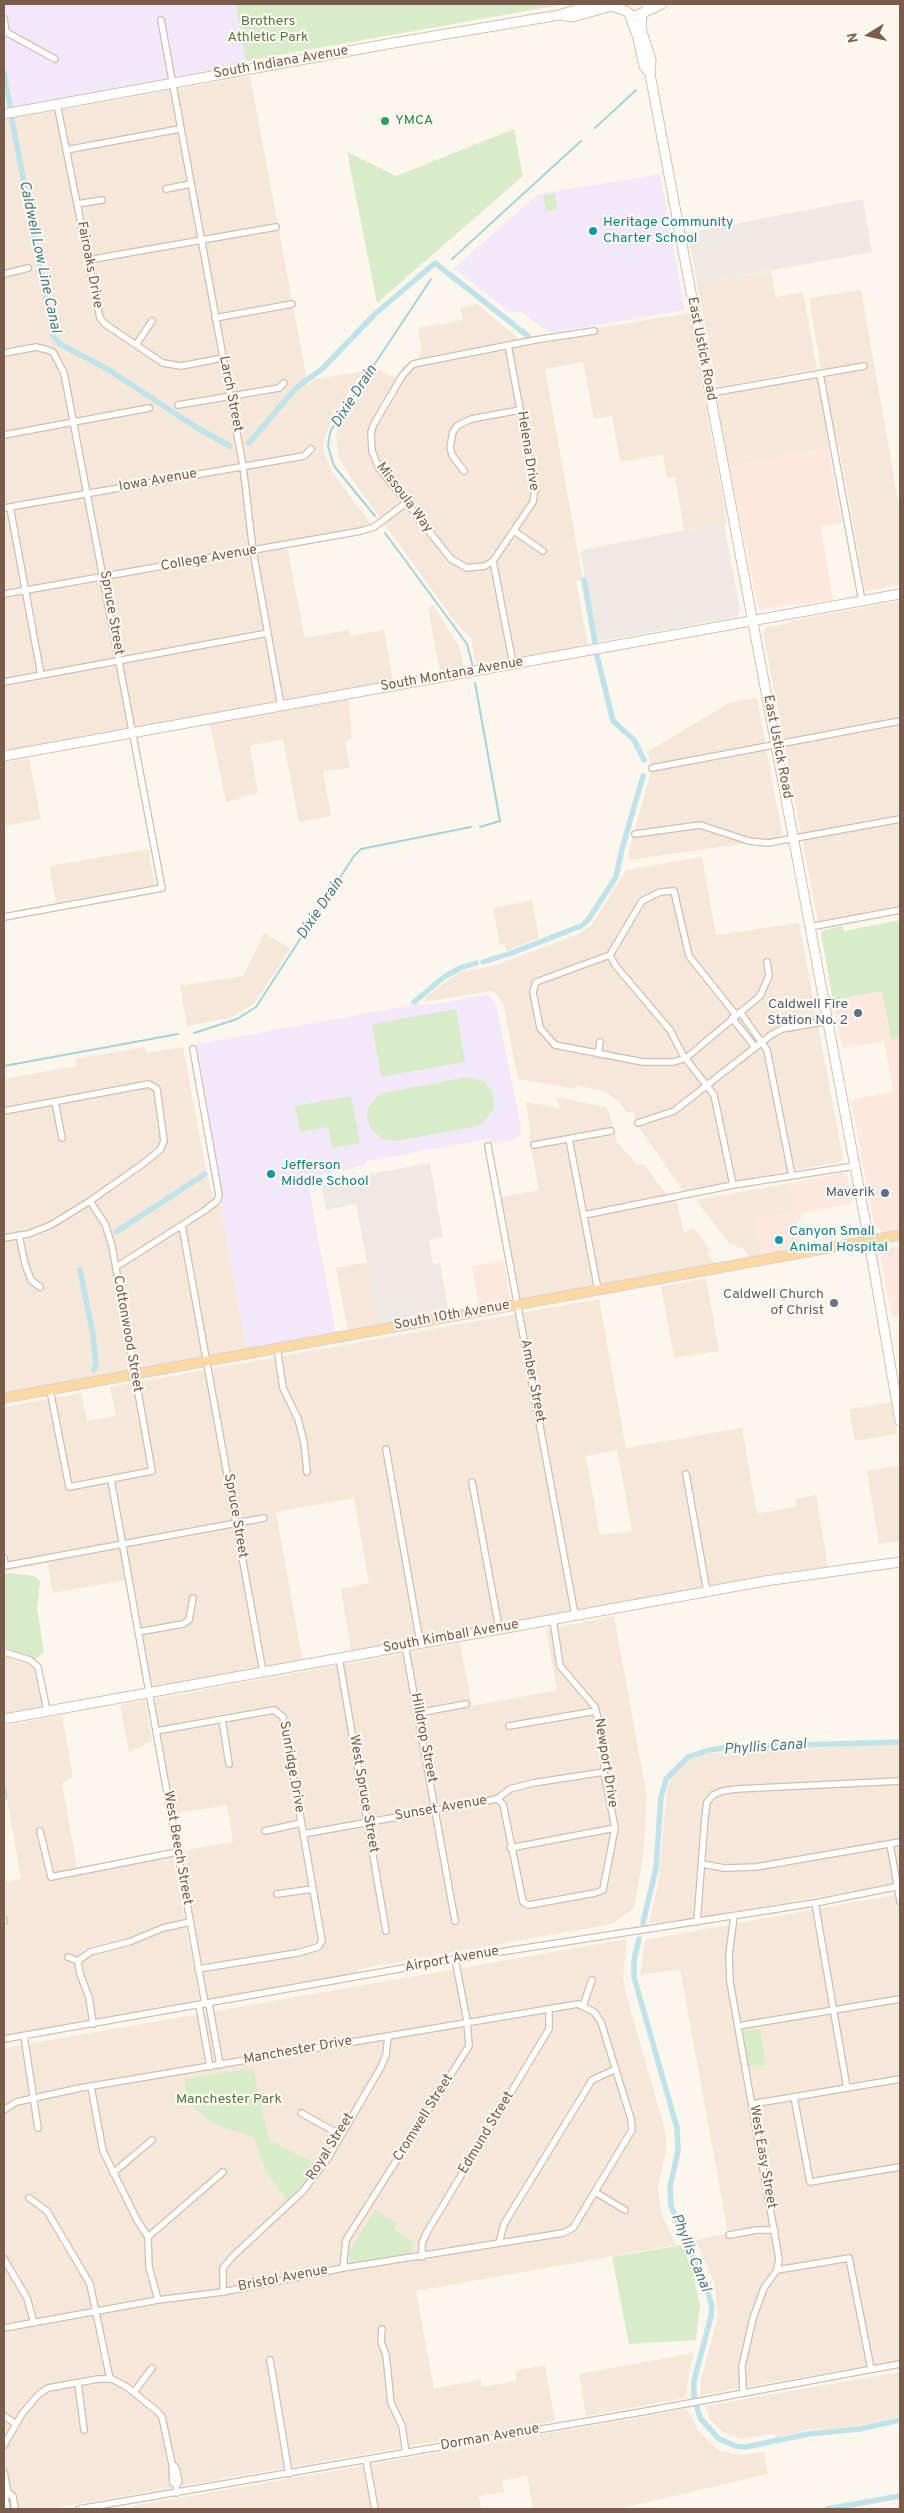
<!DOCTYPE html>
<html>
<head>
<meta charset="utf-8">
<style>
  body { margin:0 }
  #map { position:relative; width:904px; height:2513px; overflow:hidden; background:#fdf6ec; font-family:Overpass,sans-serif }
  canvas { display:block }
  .frame { position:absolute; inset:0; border:5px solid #7a5c4d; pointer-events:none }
  .north { position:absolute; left:844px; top:10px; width:50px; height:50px; -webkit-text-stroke:4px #fffaf3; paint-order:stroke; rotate:260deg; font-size:14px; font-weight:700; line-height:20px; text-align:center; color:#7a5c4d }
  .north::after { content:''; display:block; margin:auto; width:18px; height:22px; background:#7a5c4d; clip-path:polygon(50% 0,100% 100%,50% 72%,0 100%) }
</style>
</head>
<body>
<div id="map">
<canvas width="904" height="2513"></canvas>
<div class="frame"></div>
<div class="north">N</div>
</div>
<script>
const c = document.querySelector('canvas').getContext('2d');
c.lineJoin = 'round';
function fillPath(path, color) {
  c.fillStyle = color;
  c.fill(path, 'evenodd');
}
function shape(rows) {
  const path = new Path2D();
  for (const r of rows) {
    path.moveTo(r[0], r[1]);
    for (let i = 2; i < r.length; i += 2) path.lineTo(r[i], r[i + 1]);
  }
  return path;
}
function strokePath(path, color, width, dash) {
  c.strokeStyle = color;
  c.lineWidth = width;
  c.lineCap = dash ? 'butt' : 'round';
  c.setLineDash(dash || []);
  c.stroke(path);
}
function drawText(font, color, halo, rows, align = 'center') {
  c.font = font + ' Overpass,sans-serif';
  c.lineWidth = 4;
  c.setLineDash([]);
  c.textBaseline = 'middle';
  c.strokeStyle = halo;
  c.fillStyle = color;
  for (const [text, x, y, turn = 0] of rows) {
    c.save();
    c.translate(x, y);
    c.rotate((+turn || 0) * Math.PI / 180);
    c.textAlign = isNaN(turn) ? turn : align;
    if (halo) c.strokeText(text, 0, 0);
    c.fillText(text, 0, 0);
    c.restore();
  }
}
fillPath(shape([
  [250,76,308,385,315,379,364,371,332,418,323,443,325,456,334,475,371,524,357,529,286,542,305,638,349,630,350,636,384,630,393,681,4,752,4,120],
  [771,271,776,297,803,292,817,369,717,387,697,284],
  [861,290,900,511,900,585,865,591,839,446,729,466,716,395,822,376,809,298],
  [477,304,518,338,520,347,555,342,554,335,689,313,727,523,684,530,675,477,667,478,663,455,620,462,612,416,594,419,583,362,545,369,583,580,576,581,588,646,476,666,471,638,456,623,349,475,338,456,336,435,339,424,377,369,395,378,404,365,421,356,420,351,422,350,418,328,463,320,460,307],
  [900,601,900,907,818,922,763,632,767,627,787,624,794,620],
  [433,605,459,646,464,668,440,673,428,608],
  [757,698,783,838,629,860,629,851,650,775,650,761,647,752,731,702],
  [349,699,352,739,345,741,350,768,323,771,331,816,299,822,283,739,250,746,258,793,226,802,210,724],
  [29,758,41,819,4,826,4,763],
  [148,849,155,885,56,903,49,866],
  [702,857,716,935,799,923,843,1158,840,1162,683,1191,638,1126,633,1111,628,1113,619,1102,606,1092,577,1085,575,1089,518,1079,503,1003,496,994,491,991,423,1002,429,994,460,972,496,965,579,934,591,926,626,870],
  [532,900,539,938,506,951,505,944,500,945,493,908],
  [264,933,290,948,255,1003,230,1018,187,1026,180,986,243,976],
  [145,1047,147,1053,183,1047,206,1170,214,1200,221,1207,247,1349,4,1393,4,1079,76,1066,75,1059],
  [557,1097,606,1107,609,1112,617,1142,629,1156,631,1156,636,1165,644,1164,666,1194,677,1203,684,1233,694,1228,712,1253,707,1254,716,1264,520,1299,501,1197,539,1190,529,1137,530,1129,526,1102,559,1108],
  [790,1183,795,1212,756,1219,762,1255,750,1258,744,1249,728,1242,696,1200],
  [367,1262,379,1325,348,1331,336,1268],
  [706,1278,719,1351,674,1358,661,1287],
  [599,1299,626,1448,742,1428,757,1514,796,1506,795,1499,816,1495,828,1567,773,1574,730,1582,730,1584,351,1651,341,1589,369,1583,354,1498,276,1512,303,1663,152,1689,132,1579,53,1593,47,1563,4,1571,4,1407,81,1393,87,1421,116,1416,110,1387],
  [617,1450,632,1531,600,1535,586,1456],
  [892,1402,897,1434,855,1441,849,1409],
  [900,1465,900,1541,879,1544,867,1471],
  [614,1616,647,1797,643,1857,634,1908,612,1924,359,1969,359,1973,208,2000,181,1851,233,1842,227,1805,174,1814,154,1699,460,1643,472,1706,557,1690,546,1629],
  [4,1657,30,1665,34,1669,43,1709,4,1716],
  [145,1700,152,1741,129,1752,120,1705],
  [62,1715,73,1777,62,1783,77,1867,172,1851,200,2001,4,2036,4,1882,21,1879,7,1798,4,1798,4,1726],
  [900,1744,900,1883,686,1920,649,1923,658,1885,667,1789,672,1776,683,1765,695,1757,709,1753],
  [900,1894,900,2360,700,2395,701,2379,718,2317,714,2282,695,2240,728,2233,680,1969,640,1975,645,1940],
  [627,1939,623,1979,628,2001,665,2130,667,2147,658,2187,661,2213,676,2245,416,2291,434,2388,481,2380,482,2387,516,2381,515,2371,545,2365,555,2421,49,2509,4,2509,4,2048],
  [694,2353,689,2371,686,2398,586,2416,579,2374],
  [900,2372,900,2416,855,2427,807,2430,776,2438,775,2433,741,2439,723,2432,710,2419,705,2406],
  [687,2409,698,2430,718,2450,738,2455,764,2452,768,2474,618,2509,533,2509,527,2476,502,2481,504,2492,479,2496,481,2509,134,2509,133,2506]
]), '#f5e8da');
fillPath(shape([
  [828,448,842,523,821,527,833,600,761,609,758,606,729,466],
  [882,990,891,1039,900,1037,900,1231,882,1234,879,1228,875,1228,851,1100,893,1091,884,1041,842,1048,833,1000],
  [843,1173,847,1175,852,1204,802,1213,802,1219,797,1220,802,1248,762,1255,756,1219,795,1212,790,1183],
  [900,1246,900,1316,892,1317,880,1256,883,1255,885,1249],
  [504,1260,510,1300,479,1307,472,1266]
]), '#fde8e0');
fillPath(shape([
  [863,199,872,252,697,284,688,233],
  [724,523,740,611,737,617,597,642,580,550],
  [430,1163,443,1237,429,1240,433,1264,440,1263,449,1313,379,1325,356,1204,326,1210,321,1183]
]), '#efe9e4');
fillPath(shape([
  [4,4,236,4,248,69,11,113,4,73],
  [660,174,685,310,556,332,549,332,521,312,509,312,454,268,538,194],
  [489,994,496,1004,521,1127,520,1135,511,1141,491,1144,490,1139,366,1161,366,1165,312,1177,309,1188,336,1333,247,1349,221,1207,223,1198,197,1044,417,1004,428,1005]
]), '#f3e8fa');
fillPath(shape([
  [236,4,565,4,246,61],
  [514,129,523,176,377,303,347,152,396,176],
  [555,193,557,209,546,212,543,196],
  [900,920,900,1037,891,1039,882,991,833,1000,821,934,824,930,842,926,844,931],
  [456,1009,465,1062,381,1077,372,1024],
  [466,1077,484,1081,493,1093,494,1108,483,1123,473,1127,396,1141,382,1139,371,1129,367,1119,368,1108,379,1094],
  [351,1096,360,1143,332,1148,328,1127,300,1132,295,1106],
  [10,1573,34,1576,40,1581,37,1608,44,1652,36,1659,4,1647,4,1574],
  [760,2029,766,2065,748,2068,742,2032],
  [253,2068,269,2140,318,2165,307,2181,287,2200,265,2170,254,2137,214,2124,188,2103,184,2079],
  [375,2210,397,2223,393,2229,414,2242,412,2250,408,2256,353,2265,349,2260,350,2250],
  [682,2245,693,2272,700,2305,696,2340,629,2344,612,2257]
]), '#d8ecc9');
strokePath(shape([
  [595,128,636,90],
  [452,259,581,141],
  [375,516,334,466,328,446,329,438,331,430,431,279],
  [385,533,467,644,473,667],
  [475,683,500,821,480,827],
  [194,1033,237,1019,256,1007,354,856,361,849,471,827],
  [4,1066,178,1034]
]), '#a5d3da', 2);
strokePath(shape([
  [4,73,10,106],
  [12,120,53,336,60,344,109,370,199,429,230,446],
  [249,443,296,388,322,369,375,314,435,263,528,336],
  [584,580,595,643],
  [597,656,613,721,634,740,644,760],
  [509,954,581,926,588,920,616,877,622,849,643,776],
  [483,962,505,955],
  [414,1002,444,977,460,968,476,963],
  [116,1232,205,1174],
  [80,1270,93,1335,96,1364,94,1370],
  [4,1791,5,1797],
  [643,1923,656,1868,661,1797,666,1779,688,1757,709,1750,732,1747,900,1742],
  [639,1939,634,1960,634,1977,677,2128,678,2151,670,2187,671,2206,706,2286,712,2306,711,2316,694,2381,694,2396,700,2418,719,2439,736,2446,746,2447,808,2434,860,2429,900,2420],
  [827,2509,900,2496]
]), '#bfe3e8', 5.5);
const street = shape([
  [4,19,6,32,55,59],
  [161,20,243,466,253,551,281,706],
  [57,104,100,318,105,324,163,363,181,366,223,358],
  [66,150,179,129],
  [166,189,190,184],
  [77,204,102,200],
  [88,260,276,227],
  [4,274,28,268],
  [215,318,292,304],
  [136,345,152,321],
  [508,345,535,489,533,502,493,561,513,664],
  [4,353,36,347,44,349,53,352,64,373,162,888,4,917],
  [820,374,862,601],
  [710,393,864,366],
  [178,405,279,388,284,383],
  [4,435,149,408],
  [464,471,452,455,450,447,453,432,457,426,471,419,520,410],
  [10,507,41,675],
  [4,508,304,456,311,449],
  [514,531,543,551],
  [493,561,485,566,467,568,451,559,379,468,372,451,371,432,374,424,402,376,413,364,535,340,594,331],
  [4,594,361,531,374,527,406,503],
  [4,682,268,633],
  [652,768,900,721],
  [635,834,700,825,749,841,768,843,900,819],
  [810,927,900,910],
  [610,955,615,965,670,1030,683,1055,714,1095,733,1185],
  [740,1012,767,1050,792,1176],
  [736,1015,689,956,674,891,660,892,642,901,610,955,536,982,533,992,540,1028,555,1045,643,1062,674,1062,686,1058,760,996,769,976,767,962],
  [732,1018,755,1047],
  [598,1054,600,1042],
  [55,1102,62,1138],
  [4,1111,149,1084,157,1089,164,1141,160,1150,144,1163,90,1201,51,1225,28,1234,4,1238],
  [638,1123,674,1111,771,1035,782,1029,828,1021],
  [569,1139,598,1290],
  [534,1145,611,1131],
  [488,1146,575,1615],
  [584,1215,733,1185,855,1166],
  [182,1226,263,1672],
  [19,1235,25,1264,31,1280,40,1287],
  [116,1267,204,1211,217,1201,219,1195,193,1049],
  [277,1347,283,1388,298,1419,304,1443,307,1472],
  [50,1390,69,1487,152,1471,112,1246,105,1224,90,1201],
  [386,1449,420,1642],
  [686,1474,707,1592],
  [111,1480,205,2004],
  [472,1482,499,1628],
  [4,1558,5,1566],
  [4,1566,264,1518],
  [138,1632,183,1624,189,1620,193,1598],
  [405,1645,455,1921],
  [4,1652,30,1660,38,1667,47,1711],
  [339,1658,386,1931],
  [418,1713,466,1704],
  [222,1719,229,1764],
  [509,1726,596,1711],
  [156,1731,274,1710,283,1717,322,1941,318,1947,297,1953,198,1969],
  [497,1799,503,1804,523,1902,529,1905,595,1893,603,1890,615,1828,604,1772,604,1745,595,1707,560,1666,553,1619],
  [40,1831,51,1877,177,1852],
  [265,1831,301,1823],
  [303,1834,497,1799,510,1789,533,1783,604,1772],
  [890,1844,900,1901],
  [510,1848,615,1828],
  [703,1864,724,1868,756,1867,900,1842],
  [277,1894,313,1889],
  [815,1903,847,2088],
  [734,1916,729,1955,730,1982,779,2259,777,2270,764,2288,753,2318,742,2366,743,2393],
  [4,1920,4,1921],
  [697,1922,705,1817,707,1802,713,1795,722,1791,737,1789,900,1781],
  [68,1957,78,1961],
  [209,2004,220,2065],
  [199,2005,210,2067],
  [583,2006,592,1980],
  [93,2024,89,1997,80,1974,78,1961,90,1952,129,1942,163,1928,190,1922],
  [738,2026,900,1999],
  [24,2036,38,2128],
  [4,2039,455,1959,815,1903,900,1886],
  [91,2087,103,2151,137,2220,148,2237,149,2267,158,2300],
  [794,2097,810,2182,900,2167],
  [752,2104,900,2079],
  [4,2110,16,2102,80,2088,578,2004,594,2012,601,2022,631,2119,632,2130,573,2228,563,2233,343,2268,223,2292,158,2300,4,2328],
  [301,2113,341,2135],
  [113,2173,152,2140],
  [595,2192,625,2210],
  [29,2198,47,2211,90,2284,110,2379],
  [729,2235,757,2230,775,2230],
  [148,2237,223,2172],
  [499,2243,504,2224,592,2080,616,2069],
  [422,2257,422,2243,427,2232,549,2029,549,2009],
  [4,2259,27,2298,34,2323],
  [343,2268,346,2240,469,2046,467,2021,455,1959],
  [777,2270,849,2258,871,2369],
  [223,2292,223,2268,233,2256,303,2191,328,2158,381,2067,386,2055,388,2036],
  [382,2329,381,2342,386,2355,391,2403,402,2426,406,2453],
  [270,2360,289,2474],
  [78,2383,84,2430],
  [134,2392,152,2368],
  [4,2416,16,2424],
  [4,2445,22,2414,38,2395,48,2388,98,2379,112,2379,127,2387,158,2412,162,2417,172,2464],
  [366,2460,375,2509],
  [4,2472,8,2493],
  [176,2485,179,2482,176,2468,172,2464,173,2483,176,2485,177,2493],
  [7,2509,5,2499,8,2493,13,2496,15,2509],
  [79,2509,647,2411,900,2364]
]);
const secondary = shape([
  [645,12,662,4],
  [629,13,638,38,644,66,650,74],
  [642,14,641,29,651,60,650,74,869,1241,900,1421],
  [559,15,573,17,611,6,626,11],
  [637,15,645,12,649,4],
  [4,114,393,43,559,15,595,4],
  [4,756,900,594],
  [4,1719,765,1581,900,1562]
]);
const primary = shape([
  [4,1398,900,1235]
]);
strokePath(street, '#d1beb0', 8);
strokePath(secondary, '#d6c0b0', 11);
strokePath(primary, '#dad1cd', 11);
strokePath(street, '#fff', 5.5);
strokePath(secondary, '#fff', 9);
strokePath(primary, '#fbd9a5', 9);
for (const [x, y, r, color] of [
  [385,121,5,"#2e9e5b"],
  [593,231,5,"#0f9aa8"],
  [858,1013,5,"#5c6f8a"],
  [271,1174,5,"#0f9aa8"],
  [885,1193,5,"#5c6f8a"],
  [779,1240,5,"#0f9aa8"],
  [834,1303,5,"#6b7280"]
]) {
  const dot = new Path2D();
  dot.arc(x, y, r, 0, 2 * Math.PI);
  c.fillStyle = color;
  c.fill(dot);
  strokePath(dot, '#fffaf3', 2);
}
drawText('14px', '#537a41', '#fffaf3', [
  ["Brothers",268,22],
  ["Athletic Park",268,38],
  ["Manchester Park",229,2100]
]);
drawText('14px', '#7a5c4d', '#fffaf3', [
  ["South Indiana Avenue",281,63,-10],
  ["Fairoaks Drive",89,265,79],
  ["East Ustick Road",701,349,79],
  ["Larch Street",230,394,79],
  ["Helena Drive",527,451,81],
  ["Iowa Avenue",158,481,-10],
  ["Missoula Way",404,498,53],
  ["College Avenue",209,559,-10],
  ["Spruce Street",111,613,80],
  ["South Montana Avenue",452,675,-10],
  ["East Ustick Road",777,747,79],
  ["South 10th Avenue",452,1316,-10],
  ["Cottonwood Street",127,1334,80],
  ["Amber Street",532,1381,79],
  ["Spruce Street",235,1516,80],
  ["South Kimball Avenue",451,1637,-10],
  ["Hilldrop Street",423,1738,79],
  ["Newport Drive",605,1763,81],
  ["Sunridge Drive",291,1767,80],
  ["West Spruce Street",363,1794,80],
  ["Sunset Avenue",441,1809,-10],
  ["West Beech Street",177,1848,80],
  ["Airport Avenue",452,1960,-10],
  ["Manchester Drive",298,2051,-10],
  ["Cromwell Street",424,2118,-58],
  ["Edmund Street",487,2133,-59],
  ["Royal Street",331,2147,-58],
  ["West Easy Street",762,2157,80],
  ["Bristol Avenue",283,2279,-11],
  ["Dorman Avenue",490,2438,-10]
]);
drawText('14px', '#27864d', '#fffaf3', [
  ["YMCA",395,121]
], 'left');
drawText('14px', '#0d838f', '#fffaf3', [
  ["Heritage Community",603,223],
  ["Charter School",603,239],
  ["Jefferson",281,1166],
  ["Middle School",281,1182],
  ["Canyon Small",789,1232],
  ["Animal Hospital",789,1248]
], 'left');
drawText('14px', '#4e5e75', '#fffaf3', [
  ["Caldwell Fire",848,1005],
  ["Station No. 2",848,1021],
  ["Maverik",875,1193]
], 'right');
drawText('14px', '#5b616d', '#fffaf3', [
  ["Caldwell Church",824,1295],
  ["of Christ",824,1311]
], 'right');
drawText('italic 15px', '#437c86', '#fffaf3', [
  ["Caldwell Low Line Canal",39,257,78],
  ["Dixie Drain",355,397,-57],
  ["Dixie Drain",321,909,-56],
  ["Phyllis Canal",765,1748,-4],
  ["Phyllis Canal",690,2253,68]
]);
</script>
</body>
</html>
